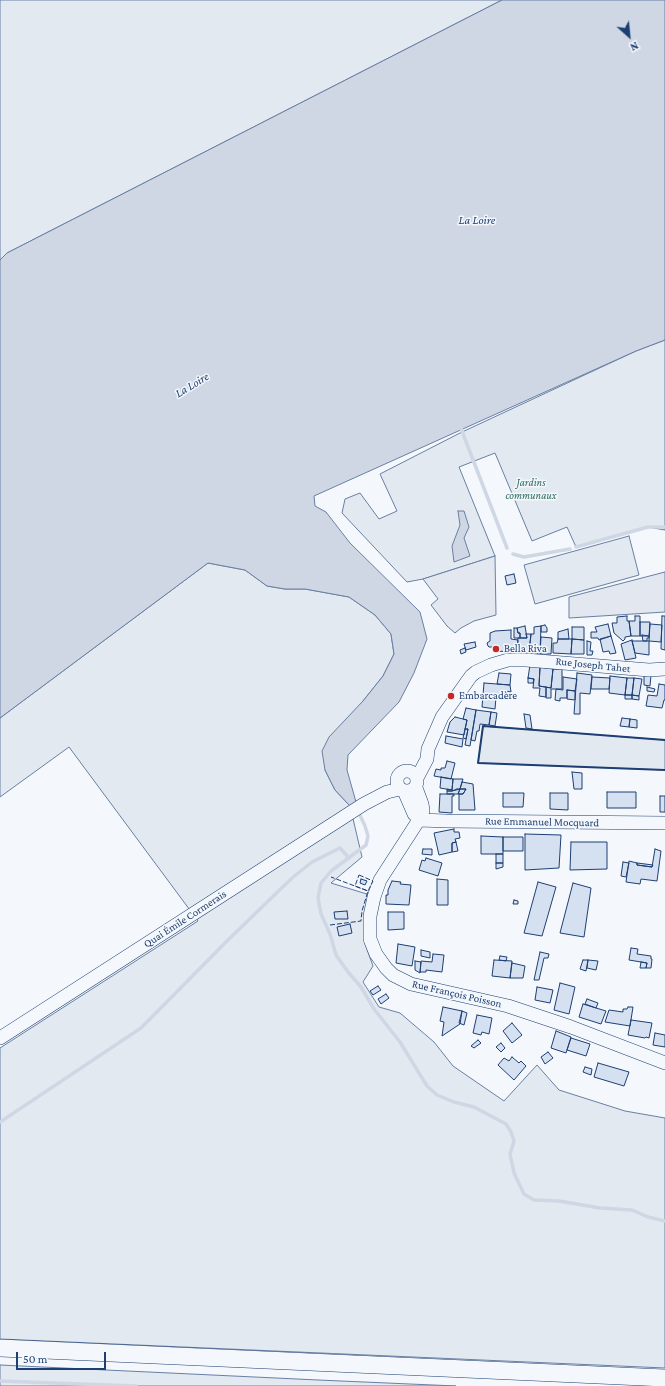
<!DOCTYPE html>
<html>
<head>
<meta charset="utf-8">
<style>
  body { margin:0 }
  #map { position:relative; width:665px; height:1386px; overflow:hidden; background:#f4f7fb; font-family:"Crimson Pro",serif }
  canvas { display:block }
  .north { position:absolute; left:609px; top:16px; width:40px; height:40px; -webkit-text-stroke:3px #f4f7fb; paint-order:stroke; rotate:153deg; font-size:11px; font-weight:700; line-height:16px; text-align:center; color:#1d3f73 }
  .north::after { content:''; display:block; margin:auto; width:14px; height:18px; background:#1d3f73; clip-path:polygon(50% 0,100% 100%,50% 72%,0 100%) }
  .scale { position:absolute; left:16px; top:1352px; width:90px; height:18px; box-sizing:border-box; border:2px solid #1d3f73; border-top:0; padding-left:5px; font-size:12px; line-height:14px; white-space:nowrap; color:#1d3f73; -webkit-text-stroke:3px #f4f7fb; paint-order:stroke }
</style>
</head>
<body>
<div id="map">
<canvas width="665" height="1386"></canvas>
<div class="north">N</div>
<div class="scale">50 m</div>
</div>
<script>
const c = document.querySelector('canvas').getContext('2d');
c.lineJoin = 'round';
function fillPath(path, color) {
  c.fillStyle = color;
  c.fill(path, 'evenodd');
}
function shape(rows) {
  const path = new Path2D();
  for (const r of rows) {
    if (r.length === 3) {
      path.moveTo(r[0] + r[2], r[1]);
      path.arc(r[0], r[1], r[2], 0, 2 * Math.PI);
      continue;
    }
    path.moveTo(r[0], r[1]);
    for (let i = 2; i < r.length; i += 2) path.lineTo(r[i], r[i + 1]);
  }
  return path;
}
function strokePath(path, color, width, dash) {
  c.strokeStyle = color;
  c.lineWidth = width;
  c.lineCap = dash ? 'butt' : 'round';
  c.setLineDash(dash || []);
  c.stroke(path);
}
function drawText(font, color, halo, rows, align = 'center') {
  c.font = font + ' "Crimson Pro",serif';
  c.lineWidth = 3;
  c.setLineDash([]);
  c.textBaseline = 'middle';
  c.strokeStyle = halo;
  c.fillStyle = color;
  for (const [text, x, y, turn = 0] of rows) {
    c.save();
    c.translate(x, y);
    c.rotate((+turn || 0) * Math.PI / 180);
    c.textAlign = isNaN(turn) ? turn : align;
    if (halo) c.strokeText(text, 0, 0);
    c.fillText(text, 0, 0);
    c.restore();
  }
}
const green = shape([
  [0,0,502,0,7,253,0,260,0,0],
  [665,340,665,530,648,527,576,547,567,527,532,541,495,453,459,467,495,556,423,579,407,582,342,513,345,499,360,493,379,519,397,511,380,474,460,433,636,351,665,340],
  [629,536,639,575,535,604,524,565,629,536],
  [208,563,245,570,267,586,285,589,305,589,349,597,375,615,391,634,394,654,383,676,363,701,325,770,335,790,350,806,362,857,331,883,370,895,365,944,373,966,363,982,379,1007,400,1013,434,1042,453,1066,504,1101,537,1065,559,1090,625,1111,665,1118,665,1368,0,1339,0,1048,198,921,69,747,0,797,0,718,208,563],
  [483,726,665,740,665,770,478,763,483,726],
  [0,1365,318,1380,456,1386,0,1386,0,1365]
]);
fillPath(green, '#e3e9f0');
strokePath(green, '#687fa3', 1);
const parking = shape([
  [495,556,496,615,474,621,461,628,455,633,447,626,431,605,438,599,423,579,495,556],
  [665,572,665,612,569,618,569,597,665,572]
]);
fillPath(parking, '#e3e8f0');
strokePath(parking, '#687fa3', 1);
const water = shape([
  [502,0,665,0,665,340,636,351,314,496,315,506,326,512,350,543,420,612,427,639,414,673,399,702,348,755,347,770,356,802,350,806,335,790,325,770,322,751,329,737,363,701,383,676,394,654,391,634,375,615,349,597,305,589,285,589,267,586,245,570,208,563,0,718,0,260,7,253,502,0],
  [458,511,464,511,469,527,464,538,470,556,454,562,452,546,460,525,458,511]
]);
fillPath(water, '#cfd7e4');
strokePath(water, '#687fa3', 1);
strokePath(shape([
  [460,426,507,548],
  [576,547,648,527,665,527],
  [513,554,524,557,570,549],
  [358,811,365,826,368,836,366,845,331,871,321,883,318,898,321,914,330,934,336,955,348,972,361,987,374,1009,400,1042,427,1086,437,1095,454,1102,474,1107,506,1124,511,1132,514,1141,510,1154,514,1173,524,1194,534,1200,559,1201,600,1208,632,1210,648,1217,665,1221],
  [0,1122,141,1028,228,940,292,878,312,862,340,848,349,858],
  [0,1381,136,1386]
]), '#cfd7e4', 3.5);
const building = shape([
  [514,574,516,583,507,585,505,576,514,574],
  [627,616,627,621,629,621,631,636,625,637,625,639,623,641,614,633,612,623,617,623,617,617,627,616],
  [635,616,640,616,640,636,631,636,629,621,635,621,635,616],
  [662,616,665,616,665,650,661,649,662,616],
  [640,622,650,622,649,636,640,636,640,622],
  [608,624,611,636,599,640,598,638,591,638,591,632,597,632,595,627,608,624],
  [650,624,662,625,661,642,649,641,650,624],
  [545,625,547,628,547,632,541,632,541,626,545,625],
  [525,626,527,638,520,638,520,633,518,633,517,628,525,626],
  [541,626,540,654,529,653,531,634,534,634,534,627,541,626],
  [572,627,584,627,584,640,572,639,572,627],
  [514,628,517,628,518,633,520,633,520,638,514,638,514,628],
  [568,629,569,639,558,639,558,632,568,629],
  [511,630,511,639,518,640,517,652,494,651,494,647,489,647,488,646,487,643,490,641,490,633,495,631,511,630],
  [526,634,531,634,529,653,517,652,518,638,527,638,526,634],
  [642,635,649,636,649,638,647,638,647,641,643,641,642,635],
  [611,636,616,653,610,654,609,651,603,652,600,639,611,636],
  [541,637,552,638,551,654,540,654,541,637],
  [558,639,572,639,571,654,553,653,553,643,557,643,558,639],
  [572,639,584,640,584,654,571,654,572,639],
  [632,640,636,658,625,660,621,644,632,640],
  [587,641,591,642,590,651,593,651,592,655,587,655,587,641],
  [632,641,649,641,649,655,635,653,632,641],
  [475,642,476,647,466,650,464,644,475,642],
  [465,648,466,652,461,654,460,650,465,648],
  [530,665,540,667,539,686,546,687,546,697,539,696,540,688,533,688,534,679,528,678,530,665],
  [540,667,553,669,551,688,539,686,540,667],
  [553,669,562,669,562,689,551,689,551,698,546,698,546,687,551,688,553,669],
  [499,673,511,674,510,685,497,684,499,673],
  [577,673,592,675,590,694,580,693,580,714,574,714,577,673],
  [644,675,651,675,650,686,644,685,644,675],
  [610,676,627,678,625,695,609,693,610,676],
  [563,677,577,679,575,691,567,690,567,698,560,698,560,701,555,700,556,689,563,690,563,677],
  [592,677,610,678,609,689,591,689,592,677],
  [528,678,534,679,533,683,528,683,528,678],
  [627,678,634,678,632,695,625,695,627,678],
  [634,678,642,679,639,696,632,695,634,678],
  [484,683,510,685,511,692,505,691,505,696,499,695,499,697,496,697,495,709,482,707,484,683],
  [659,684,665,685,665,700,664,700,662,708,646,706,648,695,657,696,659,684],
  [647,687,655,689,654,692,647,691,647,687],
  [567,690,575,691,575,700,567,699,567,690],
  [625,695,632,695,632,699,625,699,625,695],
  [632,695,639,696,639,700,632,699,632,695],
  [466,708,476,710,470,746,465,745,468,729,465,729,467,720,463,719,466,708],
  [476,710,491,712,489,725,480,724,479,731,477,731,475,741,471,740,476,710],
  [491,712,497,713,495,726,489,725,491,712],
  [524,714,530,715,532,729,526,728,524,714],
  [455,717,467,720,464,735,447,732,450,722,455,717],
  [622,718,630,719,629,727,620,726,622,718],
  [630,719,637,720,637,728,629,727,630,719],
  [465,729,468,729,466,739,463,738,465,729],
  [446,736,463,739,462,747,445,743,446,736],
  [447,761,455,763,451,779,434,776,436,769,441,770,441,768,445,768,447,761],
  [572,772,582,773,582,789,574,789,572,772],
  [441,777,453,779,452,790,440,788,441,777],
  [453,779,463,779,460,789,452,791,447,791,447,789,452,790,453,779],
  [462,782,473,784,475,810,459,810,459,794,463,794,466,789,460,789,462,782],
  [457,789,460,789,458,794,447,794,447,791,452,791,457,789],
  [460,789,466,789,463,794,458,794,460,789],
  [607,792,636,792,636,808,607,808,607,792],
  [503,793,524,793,523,807,503,807,503,793],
  [550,793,568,793,568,810,550,809,550,793],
  [440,794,454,794,454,796,452,796,452,813,439,812,440,794],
  [660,796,665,796,665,812,660,812,660,796],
  [454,829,454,832,459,832,460,838,455,839,456,842,452,843,452,852,439,855,434,833,454,829],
  [525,834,561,835,559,868,525,870,525,834],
  [481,836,503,837,503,854,481,854,481,836],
  [503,837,523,837,523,851,503,851,503,837],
  [456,842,458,851,452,852,452,843,456,842],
  [571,842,607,842,607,869,570,870,571,842],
  [423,849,432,849,432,855,422,854,423,849],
  [655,849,661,851,657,881,641,879,640,884,626,882,629,861,637,863,637,865,652,867,655,849],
  [496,854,503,854,503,863,496,863,496,854],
  [426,858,442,863,438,876,419,870,422,860,425,861,426,858],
  [623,862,629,863,626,877,621,876,623,862],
  [496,863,503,863,503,867,496,869,496,863],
  [637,863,653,865,652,867,637,865,637,863],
  [361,879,367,881,365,885,360,883,361,879],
  [437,879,448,880,448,905,437,905,437,879],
  [392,881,401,882,400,884,411,885,409,905,386,904,386,895,388,895,388,890,392,881],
  [538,882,556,887,542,936,524,933,538,882],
  [573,883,591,888,584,937,560,933,573,883],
  [514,900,518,901,518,904,513,904,514,900],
  [347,911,348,919,335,919,334,912,347,911],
  [388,912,404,912,404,929,388,930,388,912],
  [350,924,352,933,339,936,337,927,350,924],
  [398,944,415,947,412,966,396,963,398,944],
  [631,948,638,949,637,954,651,956,651,959,652,959,651,968,646,968,647,963,629,960,631,948],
  [421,950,430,952,430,958,421,956,421,950],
  [540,952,549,954,548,958,544,958,539,980,534,980,540,952],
  [433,954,444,955,442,972,426,970,426,972,420,972,421,961,432,962,433,954],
  [500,956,507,957,506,961,499,960,500,956],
  [494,960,512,961,510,978,492,976,494,960],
  [583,960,588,960,586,971,580,969,583,960],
  [588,960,598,961,596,970,587,968,588,960],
  [415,961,421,962,420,973,415,970,415,961],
  [641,962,647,963,646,968,640,968,641,962],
  [512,963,525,966,523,978,510,978,512,963],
  [560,983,575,987,569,1014,554,1010,560,983],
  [378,986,381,990,373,995,370,991,378,986],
  [537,987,553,990,550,1003,535,1000,537,987],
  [386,994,389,998,381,1004,378,999,386,994],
  [587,999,598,1003,596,1008,585,1004,587,999],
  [583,1004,606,1011,601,1024,579,1017,583,1004],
  [443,1007,462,1011,460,1024,442,1036,444,1022,440,1021,443,1007],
  [628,1007,633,1007,630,1026,605,1022,609,1010,623,1012,623,1009,627,1009,628,1007],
  [462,1011,467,1013,464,1025,459,1023,462,1011],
  [477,1015,492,1018,489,1034,482,1032,481,1035,473,1033,477,1015],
  [631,1020,652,1023,649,1038,646,1037,645,1038,628,1035,631,1020],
  [512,1023,522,1035,512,1043,503,1031,512,1023],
  [556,1031,571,1037,566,1053,551,1048,556,1031],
  [655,1033,665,1035,665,1047,653,1045,655,1033],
  [571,1038,590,1044,586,1056,567,1050,571,1038],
  [478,1040,481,1043,474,1048,471,1046,478,1040],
  [501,1043,505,1048,501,1052,496,1047,501,1043],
  [548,1052,553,1058,545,1064,541,1057,548,1052],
  [512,1057,519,1063,521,1061,526,1066,514,1080,498,1065,504,1058,509,1061,512,1057],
  [598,1063,629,1072,624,1086,594,1077,598,1063],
  [585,1067,592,1069,591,1075,583,1072,585,1067]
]);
fillPath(building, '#d5e0f0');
strokePath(building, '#1d3f73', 1);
const minor = shape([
  [407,781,10],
  [417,778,427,759,428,749,442,717,471,676,476,672,491,665,508,660,526,660,649,670,665,669],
  [416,788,422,804,423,810,422,815,380,880,374,897,370,916,370,939,376,954,386,968,393,975,411,984,508,1006,571,1027,665,1063],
  [404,791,414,814,420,820],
  [420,820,446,821,665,823],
  [0,1038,364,804,387,792,400,789]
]);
const major = shape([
  [0,1348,665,1378]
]);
strokePath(minor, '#1d3f73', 14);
strokePath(major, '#1d3f73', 18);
strokePath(minor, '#f4f7fb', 13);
strokePath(major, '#f4f7fb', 17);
strokePath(shape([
  [359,875,373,881,368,891,355,886,359,875],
  [330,925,361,921,362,911,368,891,331,877]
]), '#1d3f73', 1, [5, 2]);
strokePath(shape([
  [665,740,483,726,478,763,665,770]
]), '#1d3f73', 2);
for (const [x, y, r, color] of [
  [496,649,4,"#c62828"],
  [451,696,4,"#c62828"]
]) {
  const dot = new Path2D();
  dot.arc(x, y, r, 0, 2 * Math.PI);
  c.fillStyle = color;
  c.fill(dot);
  strokePath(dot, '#f4f7fb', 1.5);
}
drawText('italic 11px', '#2c6c60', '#f4f7fb', [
  ["Jardins",531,483],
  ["communaux",531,496]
]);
drawText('11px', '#1d3f73', '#f4f7fb', [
  ["Bella Riva",504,649],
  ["Embarcadère",459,696]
], 'left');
drawText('11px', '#1d3f73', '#f4f7fb', [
  ["Rue Joseph Tahet",593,665,6],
  ["Rue Emmanuel Mocquard",542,822,1],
  ["Quai Émile Cormerais",185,919,-33],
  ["Rue François Poisson",457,994,13]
]);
drawText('italic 12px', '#1d3f73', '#f4f7fb', [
  ["La Loire",477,220],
  ["La Loire",192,385,-31]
]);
</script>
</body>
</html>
